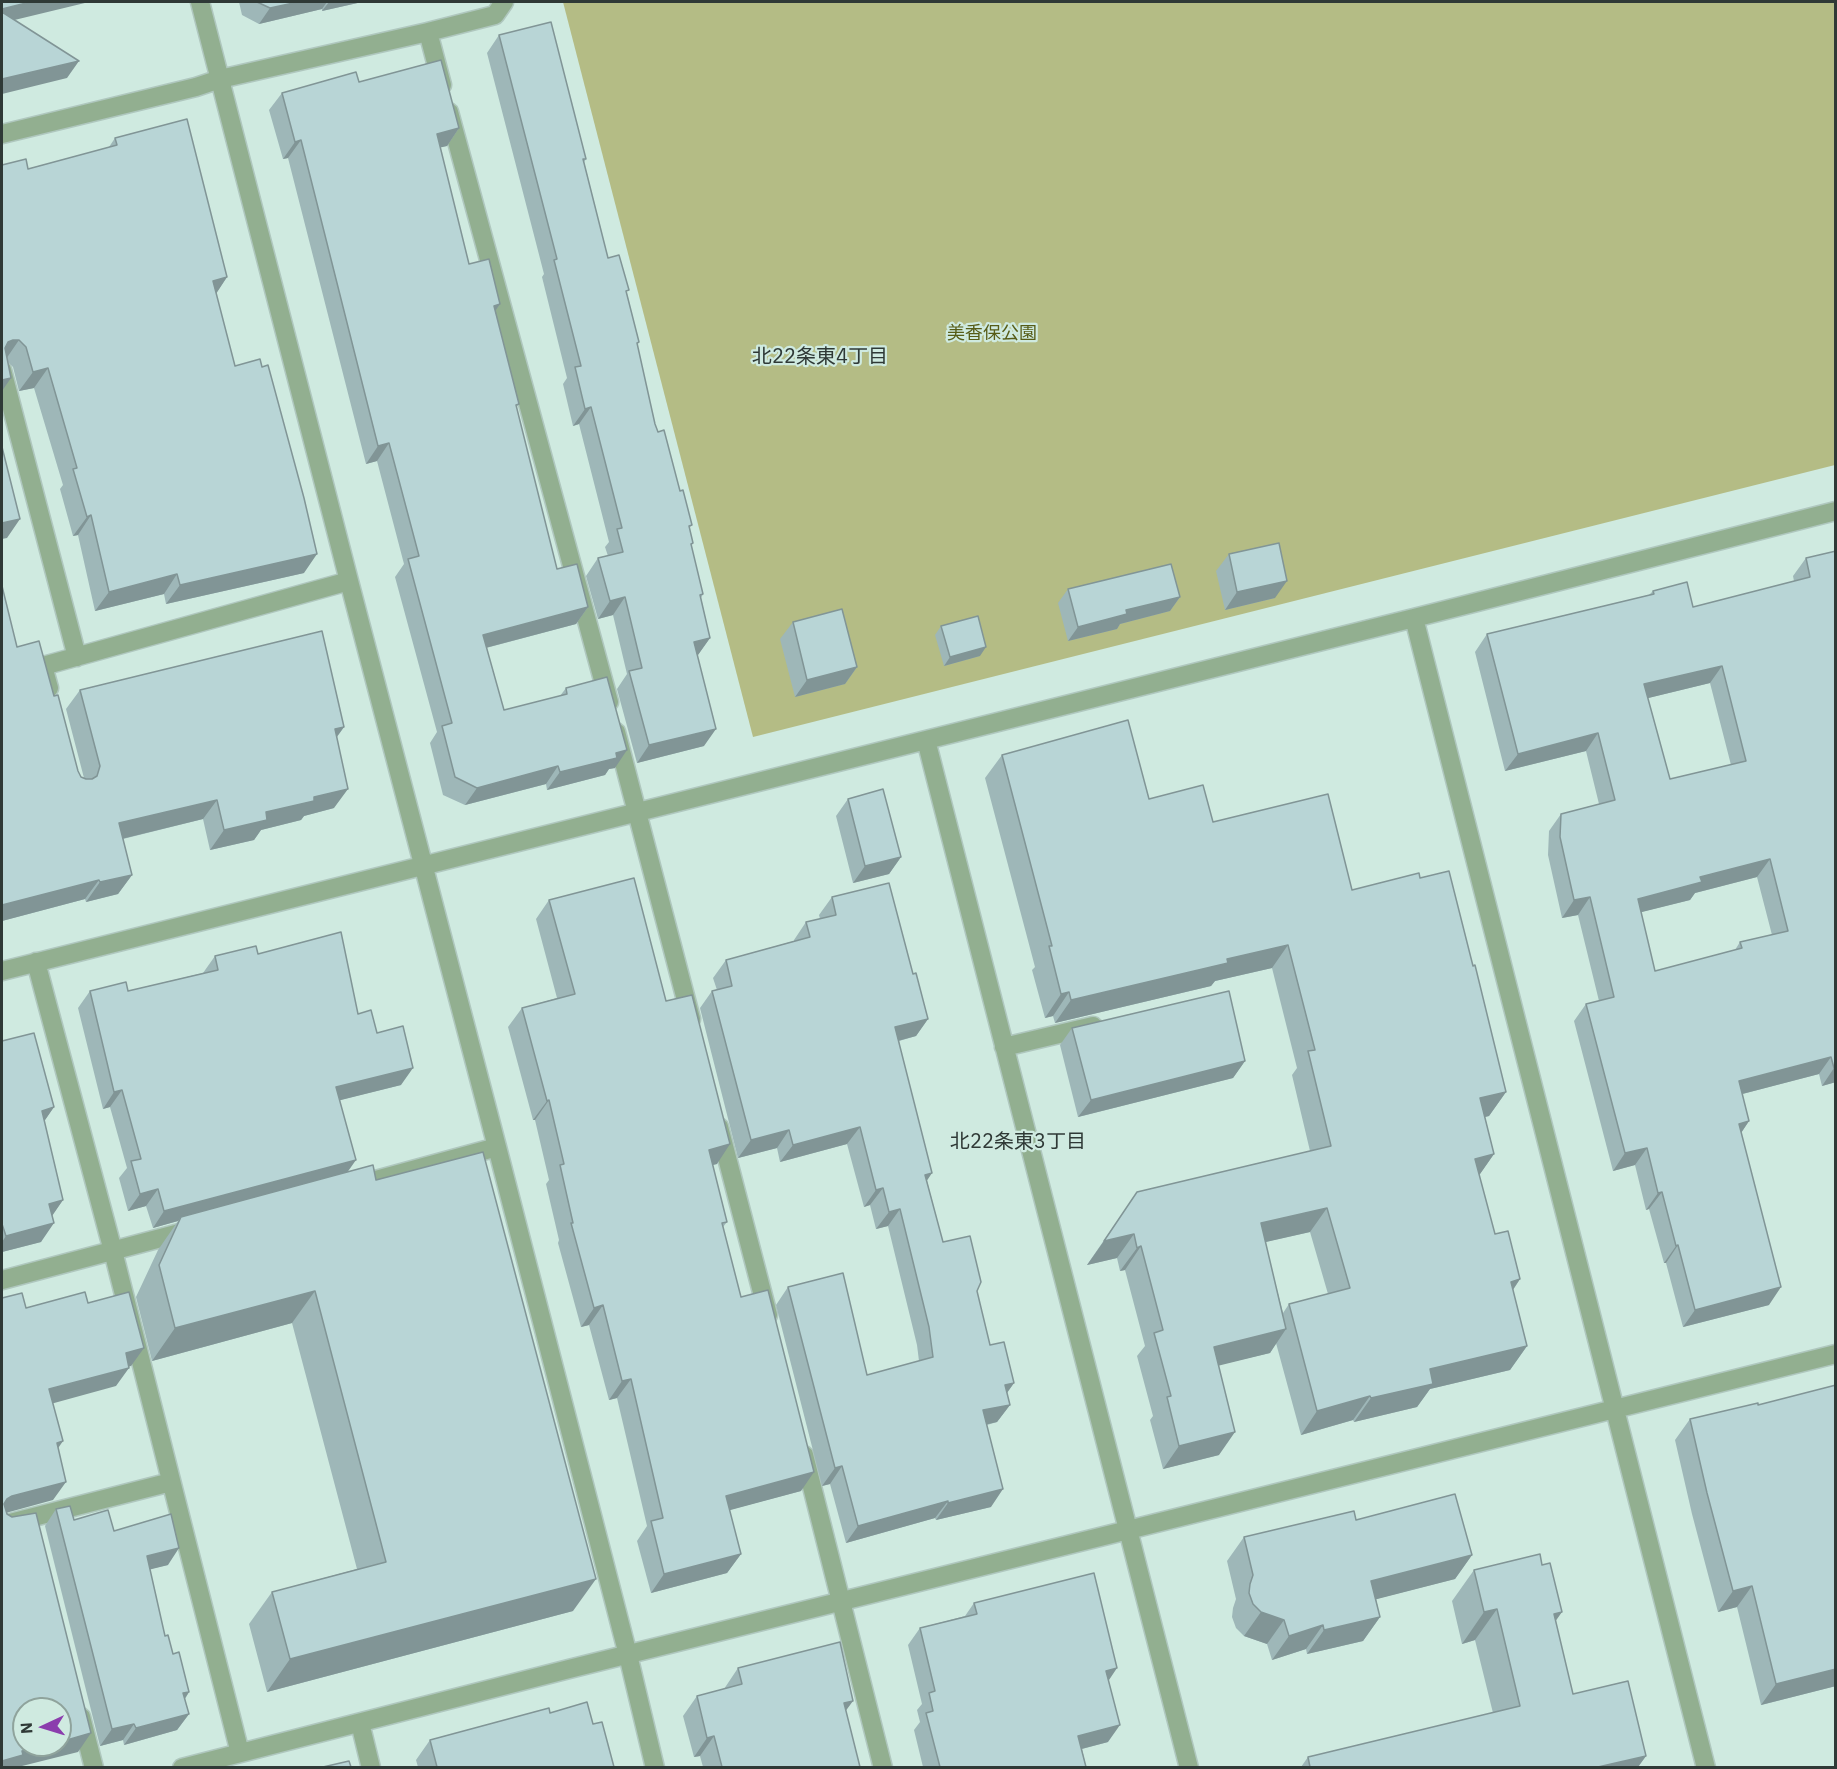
<!DOCTYPE html>
<html>
<head>
<meta charset="utf-8">
<style>
  body { margin:0 }
  #map { position:relative; width:1837px; height:1769px; overflow:hidden; background:#cfeae0; font-family:"IBM Plex Sans",sans-serif }
  canvas { display:block }
  .frame { position:absolute; inset:0; border:3px solid #2f3936; pointer-events:none }
  .north { position:absolute; left:12px; top:1697px; width:60px; height:60px; box-sizing:border-box; background:#cfeae0; border:2px solid #8fa39c; border-radius:50%; rotate:266deg; font-size:16px; font-weight:700; line-height:24px; text-align:center; color:#2f3936 }
  .north::after { content:''; display:block; margin:auto; width:21px; height:27px; background:#8b3dad; clip-path:polygon(50% 0,100% 100%,50% 72%,0 100%) }
</style>
</head>
<body>
<div id="map">
<canvas width="1837" height="1769"></canvas>
<div class="frame"></div>
<div class="north">N</div>
</div>
<script>
const c = document.querySelector('canvas').getContext('2d');
c.lineJoin = 'round';
function fillPath(path, color) {
  c.fillStyle = color;
  c.fill(path, 'evenodd');
}
function shape(rows) {
  const path = new Path2D();
  for (const r of rows) {
    path.moveTo(r[0], r[1]);
    for (let i = 2; i < r.length; i += 2) path.lineTo(r[i], r[i + 1]);
  }
  return path;
}
function strokePath(path, color, width, dash) {
  c.strokeStyle = color;
  c.lineWidth = width;
  c.lineCap = dash ? 'butt' : 'round';
  c.setLineDash(dash || []);
  c.stroke(path);
}
function drawText(font, color, halo, rows, align = 'center') {
  c.font = font + ' "IBM Plex Sans","Noto Sans JP",sans-serif';
  c.lineWidth = 4.5;
  c.setLineDash([]);
  c.textBaseline = 'middle';
  c.strokeStyle = halo;
  c.fillStyle = color;
  for (const [text, x, y, turn = 0] of rows) {
    c.save();
    c.translate(x, y);
    c.rotate((+turn || 0) * Math.PI / 180);
    c.textAlign = isNaN(turn) ? turn : align;
    if (halo) c.strokeText(text, 0, 0);
    c.fillText(text, 0, 0);
    c.restore();
  }
}
fillPath(shape([
  [563,2,1835,2,1835,465,753,737]
]), '#b4bc85');
const minor = shape([
  [200,2,349,581,497,1147,628,1655,655,1768],
  [428,32,442,85],
  [449,112,609,702],
  [2,134,196,87,220,79,428,32,495,15,504,2],
  [2,370,77,657],
  [1414,618,1706,1768],
  [49,688,43,666,349,581],
  [616,732,691,1019],
  [926,740,1189,1768],
  [36,962,113,1251,240,1753],
  [2,971,1414,618,1836,511],
  [1004,1047,1093,1026],
  [719,1127,768,1315],
  [354,1186,497,1147],
  [2,1280,191,1230],
  [804,1455,883,1768],
  [2,1525,171,1482],
  [81,1717,94,1768],
  [360,1723,371,1768],
  [182,1768,569,1669,1836,1354]
]);
strokePath(minor, '#afc7be', 21);
strokePath(minor, '#92af90', 18);
fillPath(shape([
  [239,2,362,2,322,11,322,9,259,24,242,15],
  [499,35,586,159,584,162,608,258,627,294,639,342,637,345,655,424,692,525,689,528,693,543,691,546,703,594,701,598,710,638,697,656,704,746,637,763,617,689,627,674,613,615,598,619,586,576,598,558,608,556,605,547,609,542,579,424,573,426,563,384,567,378,542,277,544,274,487,53],
  [359,82,459,128,447,146,440,147,469,264,500,304,495,311,519,404,516,408,557,569,588,607,576,624,486,648,504,710,560,696,566,688,615,768,609,769,605,775,547,790,546,784,465,805,443,795,430,743,437,732,395,577,404,564,377,461,366,464,288,158,283,159,269,110,282,93],
  [115,138,227,277,216,293,235,366,304,573,166,604,164,594,95,611,78,535,73,536,60,489,63,485,34,388,19,391,13,367,7,361,2,391,28,169,109,147],
  [1836,551,1836,1082,1822,1086,1819,1074,1742,1094,1749,1121,1741,1133,1769,1305,1683,1327,1666,1263,1664,1263,1649,1209,1646,1210,1635,1165,1613,1171,1574,1021,1586,1004,1599,1001,1578,915,1562,918,1548,855,1549,831,1561,814,1599,804,1586,751,1505,771,1475,652,1487,634,1649,595,1653,591,1693,607,1794,581,1793,576,1806,558],
  [1710,683,1731,765,1670,779,1648,698],
  [1757,877,1772,935,1740,942,1735,950,1655,971,1641,912,1690,900,1695,893],
  [1229,554,1275,598,1225,610,1216,571],
  [2,586,17,647,54,696,78,771,81,777,84,778,66,709,80,690,344,727,337,737,334,808,304,816,301,820,261,830,254,840,210,850,203,819,123,839,132,875,118,894,86,902,85,899,2,921],
  [1068,589,1180,597,1170,611,1120,624,1117,629,1068,641,1058,603],
  [793,622,857,667,845,684,795,697,780,639],
  [941,626,980,656,944,666,935,635],
  [1002,755,1149,799,1213,822,1352,890,1420,878,1506,1092,1489,1116,1485,1117,1494,1154,1479,1175,1495,1234,1520,1279,1513,1290,1527,1346,1510,1370,1430,1389,1417,1407,1354,1422,1353,1420,1301,1435,1276,1343,1270,1353,1218,1365,1219,1455,1163,1469,1150,1420,1153,1416,1137,1356,1145,1346,1125,1270,1120,1271,1117,1258,1087,1265,1137,1192,1310,1151,1292,1075,1297,1068,1272,968,1215,981,1211,986,1055,1023,1053,1016,1045,1018,1032,970,1035,967,985,778],
  [1310,1232,1328,1294,1289,1304,1283,1313,1265,1242],
  [848,799,901,857,889,874,853,883,836,816],
  [832,897,913,974,928,1019,916,1036,899,1041,927,1181,943,1242,977,1291,990,1345,1014,1383,1007,1393,1010,1405,997,1422,987,1425,991,1507,936,1520,935,1518,846,1543,830,1484,822,1486,776,1305,788,1287,867,1375,919,1361,917,1345,888,1226,876,1229,870,1205,864,1207,847,1144,780,1162,777,1148,738,1158,700,1008,712,991,717,990,713,978,726,960,794,941,794,940,806,922,820,919,819,915],
  [549,900,666,1001,717,1164,712,1165,727,1222,723,1227,741,1297,801,1491,729,1510,741,1554,727,1573,651,1593,637,1541,647,1526,617,1398,609,1400,589,1325,581,1327,558,1243,559,1240,546,1184,549,1180,535,1120,533,1120,508,1027,522,1008,557,998,536,919],
  [258,954,358,1014,377,1033,401,1085,340,1100,347,1172,376,1180,573,1611,267,1692,249,1624,272,1592,357,1569,292,1323,152,1361,136,1297,158,1250,178,1221,153,1228,146,1206,128,1211,119,1178,127,1168,110,1107,103,1109,78,1008,90,991,128,991,203,973,215,956],
  [1072,1028,1245,1061,1233,1078,1078,1117,1060,1045],
  [2,1041,54,1107,44,1121,63,1200,52,1215,41,1242,2,1252],
  [1836,1385,1836,1686,1761,1705,1737,1607,1718,1612,1692,1514,1675,1440,1690,1419,1758,1405],
  [56,1509,74,1520,114,1531,168,1565,150,1569,165,1636,189,1692,185,1699,189,1714,177,1730,124,1745,123,1740,100,1746,45,1526],
  [1356,1520,1472,1555,1455,1579,1376,1599,1380,1617,1363,1641,1307,1654,1306,1649,1272,1660,1267,1644,1244,1636,1236,1628,1232,1617,1233,1608,1236,1599,1227,1561,1244,1537],
  [1474,1570,1555,1621,1573,1694,1646,1756,1638,1767,1301,1767,1308,1757,1493,1713,1475,1640,1462,1644,1452,1601],
  [974,1603,1109,1681,1108,1742,1082,1749,1086,1767,923,1767,914,1730,920,1722,917,1710,922,1704,908,1645,920,1628,965,1616],
  [738,1668,846,1711,860,1767,703,1767,700,1756,694,1757,683,1716,697,1696,724,1689],
  [550,1713,593,1724,614,1767,418,1767,416,1760,430,1740]
]), '#9eb7b8');
fillPath(shape([
  [30,2,89,2,2,23,2,9],
  [298,2,327,2,322,9,259,24,270,8],
  [329,2,362,2,322,11],
  [79,61,67,78,2,94,2,79],
  [459,128,447,146,425,151,437,134],
  [301,140,288,158,283,159,295,142],
  [227,277,214,297,213,281],
  [500,304,488,322,494,306],
  [13,340,19,340,6,359,2,352,8,342],
  [48,368,34,388,19,391,33,372],
  [11,378,2,391,2,380],
  [591,407,579,424,573,426,585,409],
  [389,443,377,461,366,464,378,446],
  [91,515,78,535,73,536,87,517],
  [20,519,7,538,2,539,2,523],
  [317,554,304,573,166,604,180,585],
  [177,574,164,594,95,611,109,592],
  [1287,581,1275,598,1225,610,1237,592],
  [625,597,613,615,598,619,610,601],
  [1180,597,1170,611,1120,624,1117,629,1068,641,1078,627,1126,610],
  [588,607,576,624,470,652,483,635],
  [710,638,698,655,682,659,694,642],
  [986,647,980,656,944,666,950,657],
  [1722,666,1710,683,1632,702,1644,684],
  [857,667,845,684,795,697,807,680],
  [344,727,330,746,335,729],
  [716,729,704,746,637,763,649,745],
  [1598,733,1586,751,1505,771,1518,754],
  [627,750,615,768,609,769,605,775,547,790,560,772,616,753],
  [558,766,546,784,465,805,477,788],
  [348,789,334,808,304,816,301,820,261,830,254,840,210,850,224,830,266,812,314,797],
  [217,800,203,819,105,843,119,823],
  [901,857,889,874,853,883,865,866],
  [1770,859,1757,877,1695,893,1690,900,1626,916,1638,899,1700,877],
  [132,875,118,894,86,902,100,882],
  [99,880,85,899,2,921,2,905],
  [1590,897,1578,915,1562,918,1574,900],
  [1288,945,1272,968,1215,981,1211,986,1055,1023,1071,1000,1227,959],
  [1069,992,1053,1016,1045,1018,1061,994],
  [928,1019,916,1036,883,1045,895,1027],
  [1831,1057,1819,1074,1727,1098,1739,1081],
  [1245,1061,1233,1078,1078,1117,1091,1100],
  [413,1068,401,1085,325,1104,336,1087],
  [1834,1068,1836,1068,1836,1082,1822,1086],
  [122,1090,110,1107,103,1109,114,1092],
  [1506,1092,1489,1116,1464,1122,1480,1098],
  [549,1100,535,1120,533,1120,547,1101],
  [54,1107,41,1126,42,1111],
  [1749,1121,1737,1139,1739,1124],
  [860,1127,847,1144,780,1162,793,1145],
  [789,1130,777,1148,738,1158,751,1140],
  [730,1144,717,1164,695,1169,709,1150],
  [1647,1148,1635,1165,1613,1171,1625,1153],
  [1494,1154,1478,1177,1475,1159],
  [356,1160,344,1177,181,1217,178,1221,153,1228,164,1211],
  [932,1173,920,1191,925,1175],
  [883,1188,870,1205,864,1207,876,1190],
  [158,1189,146,1206,128,1211,140,1194],
  [1662,1192,1649,1209,1646,1210,1658,1193],
  [63,1200,50,1219,49,1204],
  [1327,1208,1310,1232,1244,1247,1261,1223],
  [900,1209,888,1226,876,1229,889,1212],
  [54,1223,41,1242,2,1252,2,1242,6,1236],
  [1134,1234,1117,1258,1087,1265,1104,1241],
  [1678,1245,1666,1263,1664,1263,1676,1246],
  [1141,1246,1125,1270,1120,1271,1137,1248],
  [1520,1279,1504,1303,1511,1282],
  [1781,1287,1769,1305,1683,1327,1695,1310],
  [315,1291,292,1323,152,1361,175,1328],
  [603,1305,589,1325,581,1327,594,1308],
  [1286,1329,1270,1353,1197,1371,1214,1347],
  [1527,1346,1510,1370,1430,1389,1417,1407,1354,1422,1371,1398,1430,1369],
  [144,1348,131,1366,113,1371,126,1353],
  [129,1368,116,1386,36,1408,49,1389],
  [631,1379,617,1398,609,1400,622,1381],
  [1014,1383,1001,1401,1005,1385],
  [1370,1396,1353,1420,1301,1435,1317,1411],
  [1010,1405,997,1422,971,1428,983,1410],
  [1235,1432,1219,1455,1163,1469,1179,1446],
  [63,1441,50,1460,57,1443],
  [842,1466,830,1484,822,1486,835,1468],
  [814,1472,801,1491,712,1515,726,1496],
  [66,1482,53,1500,2,1514,2,1506,7,1499,12,1496],
  [1003,1489,991,1507,936,1520,948,1503],
  [948,1501,935,1518,846,1543,858,1526],
  [179,1548,168,1565,136,1573,147,1556],
  [741,1554,727,1573,651,1593,664,1574],
  [1472,1555,1455,1579,1354,1605,1371,1581],
  [596,1579,573,1611,267,1692,290,1659],
  [1752,1586,1737,1607,1718,1612,1733,1591],
  [1497,1609,1475,1640,1462,1644,1484,1612],
  [1261,1612,1284,1620,1267,1644,1244,1636],
  [1562,1612,1540,1643,1554,1614],
  [1380,1617,1363,1641,1307,1654,1324,1630],
  [1323,1625,1306,1649,1272,1660,1289,1636],
  [1117,1668,1105,1686,1106,1671],
  [1836,1669,1836,1686,1761,1705,1776,1684],
  [189,1692,178,1709,183,1693],
  [853,1701,839,1720,844,1703],
  [189,1714,177,1730,124,1745,136,1728],
  [134,1724,123,1740,100,1746,112,1729],
  [1120,1725,1108,1742,1066,1753,1078,1736],
  [91,1733,78,1752,18,1767,2,1767,2,1761,22,1751,47,1745,60,1745,60,1742],
  [714,1736,700,1756,694,1757,707,1738],
  [1646,1756,1638,1767,1598,1767]
]), '#819596');
const building = shape([
  [2,2,30,2,2,9,2,2],
  [257,2,298,2,270,8,257,2],
  [2,12,79,61,2,79,2,12],
  [551,22,586,159,583,159,608,258,619,255,629,290,626,291,639,342,637,343,655,424,658,432,664,430,680,491,683,490,692,525,689,526,693,543,691,544,703,594,700,595,710,638,694,642,716,729,649,745,629,671,642,668,625,597,610,601,598,558,623,552,617,529,622,528,591,407,585,409,575,367,581,366,554,260,557,259,499,35,551,22],
  [441,60,459,128,437,134,469,264,489,259,500,304,494,306,519,404,516,405,557,569,577,564,588,607,483,635,504,710,567,694,566,688,607,677,627,750,616,753,617,758,560,772,558,766,477,788,455,777,442,726,452,723,408,559,419,556,389,443,378,446,301,140,295,142,282,93,356,72,359,82,441,60],
  [187,119,227,277,213,281,235,366,260,359,262,367,268,365,304,498,317,554,180,585,177,574,109,592,91,515,87,517,73,469,77,468,48,368,33,372,26,347,19,340,13,340,8,342,5,348,11,378,2,380,2,165,26,159,28,169,117,145,115,138,187,119],
  [2,447,20,519,2,523,2,447],
  [1279,543,1287,581,1237,592,1229,554,1279,543],
  [1836,551,1836,1068,1834,1068,1831,1057,1739,1081,1749,1121,1739,1124,1781,1287,1695,1310,1678,1245,1676,1246,1662,1192,1658,1193,1647,1148,1625,1153,1586,1004,1614,997,1590,897,1574,900,1560,837,1561,814,1615,800,1598,733,1518,754,1487,634,1654,594,1653,591,1687,582,1693,607,1810,577,1806,558,1836,551],
  [1722,666,1746,761,1670,779,1644,684,1722,666],
  [1770,859,1788,931,1740,942,1742,948,1655,971,1638,899,1702,882,1700,877,1770,859],
  [1171,564,1180,597,1126,610,1127,614,1078,627,1068,589,1171,564],
  [2,586,17,647,39,641,54,696,58,695,78,771,81,777,86,779,92,779,97,776,100,766,80,690,322,631,344,727,335,729,348,789,314,797,314,801,266,812,267,820,224,830,217,800,119,823,132,875,100,882,99,880,2,905,2,586],
  [842,609,857,667,807,680,793,622,842,609],
  [978,616,986,647,950,657,941,626,978,616],
  [1128,720,1149,799,1203,785,1213,822,1328,794,1352,890,1419,873,1420,878,1449,871,1473,966,1475,965,1506,1092,1480,1098,1494,1154,1475,1159,1495,1234,1508,1231,1520,1279,1511,1282,1527,1346,1430,1369,1433,1384,1371,1398,1370,1396,1317,1411,1289,1304,1350,1288,1327,1208,1261,1223,1286,1329,1214,1347,1235,1432,1179,1446,1167,1397,1171,1396,1154,1333,1163,1330,1141,1246,1137,1248,1134,1234,1104,1241,1137,1192,1331,1146,1308,1051,1315,1050,1288,945,1227,959,1228,963,1071,1000,1069,992,1061,994,1049,946,1052,946,1002,755,1128,720],
  [883,789,901,857,865,866,848,799,883,789],
  [634,878,666,1001,692,995,730,1144,709,1150,727,1222,722,1223,741,1297,768,1290,814,1472,726,1496,741,1554,664,1574,651,1521,663,1518,631,1379,622,1381,603,1305,594,1308,571,1223,573,1223,560,1165,564,1164,549,1100,547,1101,522,1008,575,994,549,900,634,878],
  [889,883,913,974,916,973,928,1019,895,1027,932,1173,925,1175,943,1242,970,1236,981,1282,977,1291,990,1345,1004,1342,1014,1383,1005,1385,1010,1405,983,1410,1003,1489,948,1503,948,1501,858,1526,842,1466,835,1468,788,1287,843,1273,867,1375,933,1357,929,1327,900,1209,889,1212,883,1188,876,1190,860,1127,793,1145,789,1130,751,1140,712,991,732,986,726,960,810,937,806,922,836,915,832,897,889,883],
  [341,932,358,1014,371,1010,377,1033,403,1026,413,1068,336,1087,356,1160,164,1211,158,1189,140,1194,131,1161,141,1159,122,1090,114,1092,90,991,126,982,128,991,218,970,215,956,256,946,258,954,341,932],
  [1229,991,1245,1061,1091,1100,1072,1028,1229,991],
  [34,1033,54,1107,42,1111,63,1200,49,1204,54,1223,6,1236,2,1224,2,1041,34,1033],
  [483,1152,596,1579,290,1659,272,1592,386,1562,315,1291,175,1328,159,1265,181,1217,373,1165,376,1180,483,1152],
  [85,1292,88,1303,129,1292,144,1348,126,1353,129,1368,49,1389,63,1441,57,1443,66,1482,12,1496,7,1499,4,1504,7,1514,12,1517,36,1513,91,1733,60,1742,60,1709,24,1709,24,1745,47,1745,22,1751,23,1755,2,1761,2,1298,22,1293,26,1308,85,1292],
  [1836,1385,1836,1669,1776,1684,1752,1586,1733,1591,1707,1493,1690,1419,1758,1403,1758,1405,1836,1385],
  [1455,1494,1472,1555,1371,1581,1380,1617,1324,1630,1323,1625,1289,1636,1284,1620,1261,1612,1253,1604,1249,1593,1250,1584,1253,1575,1244,1537,1354,1511,1356,1520,1455,1494],
  [70,1506,74,1520,108,1510,114,1531,171,1514,179,1548,147,1556,165,1636,168,1635,173,1654,179,1652,189,1692,183,1693,189,1714,136,1728,134,1724,112,1729,56,1509,70,1506],
  [1540,1554,1542,1565,1550,1563,1562,1612,1554,1614,1573,1694,1628,1681,1646,1756,1598,1767,1310,1767,1308,1757,1520,1706,1497,1609,1484,1612,1474,1570,1540,1554],
  [1094,1573,1117,1668,1106,1671,1120,1725,1078,1736,1086,1767,940,1767,926,1713,933,1711,929,1693,935,1691,920,1628,977,1614,974,1603,1094,1573],
  [840,1642,853,1701,844,1703,860,1767,722,1767,714,1736,707,1738,697,1696,742,1684,738,1668,840,1642],
  [587,1702,593,1724,602,1722,614,1767,437,1767,430,1740,549,1708,550,1713,587,1702],
  [349,1761,351,1767,323,1767,349,1761]
]);
fillPath(building, '#b8d5d6');
strokePath(building, '#819596', 1.5);
drawText('18px', '#565c17', '#cfeae0', [
  ["美香保公園",992,334]
]);
drawText('20px', '#2f3936', '#cfeae0', [
  ["北22条東4丁目",820,357],
  ["北22条東3丁目",1018,1142]
]);
</script>
</body>
</html>
